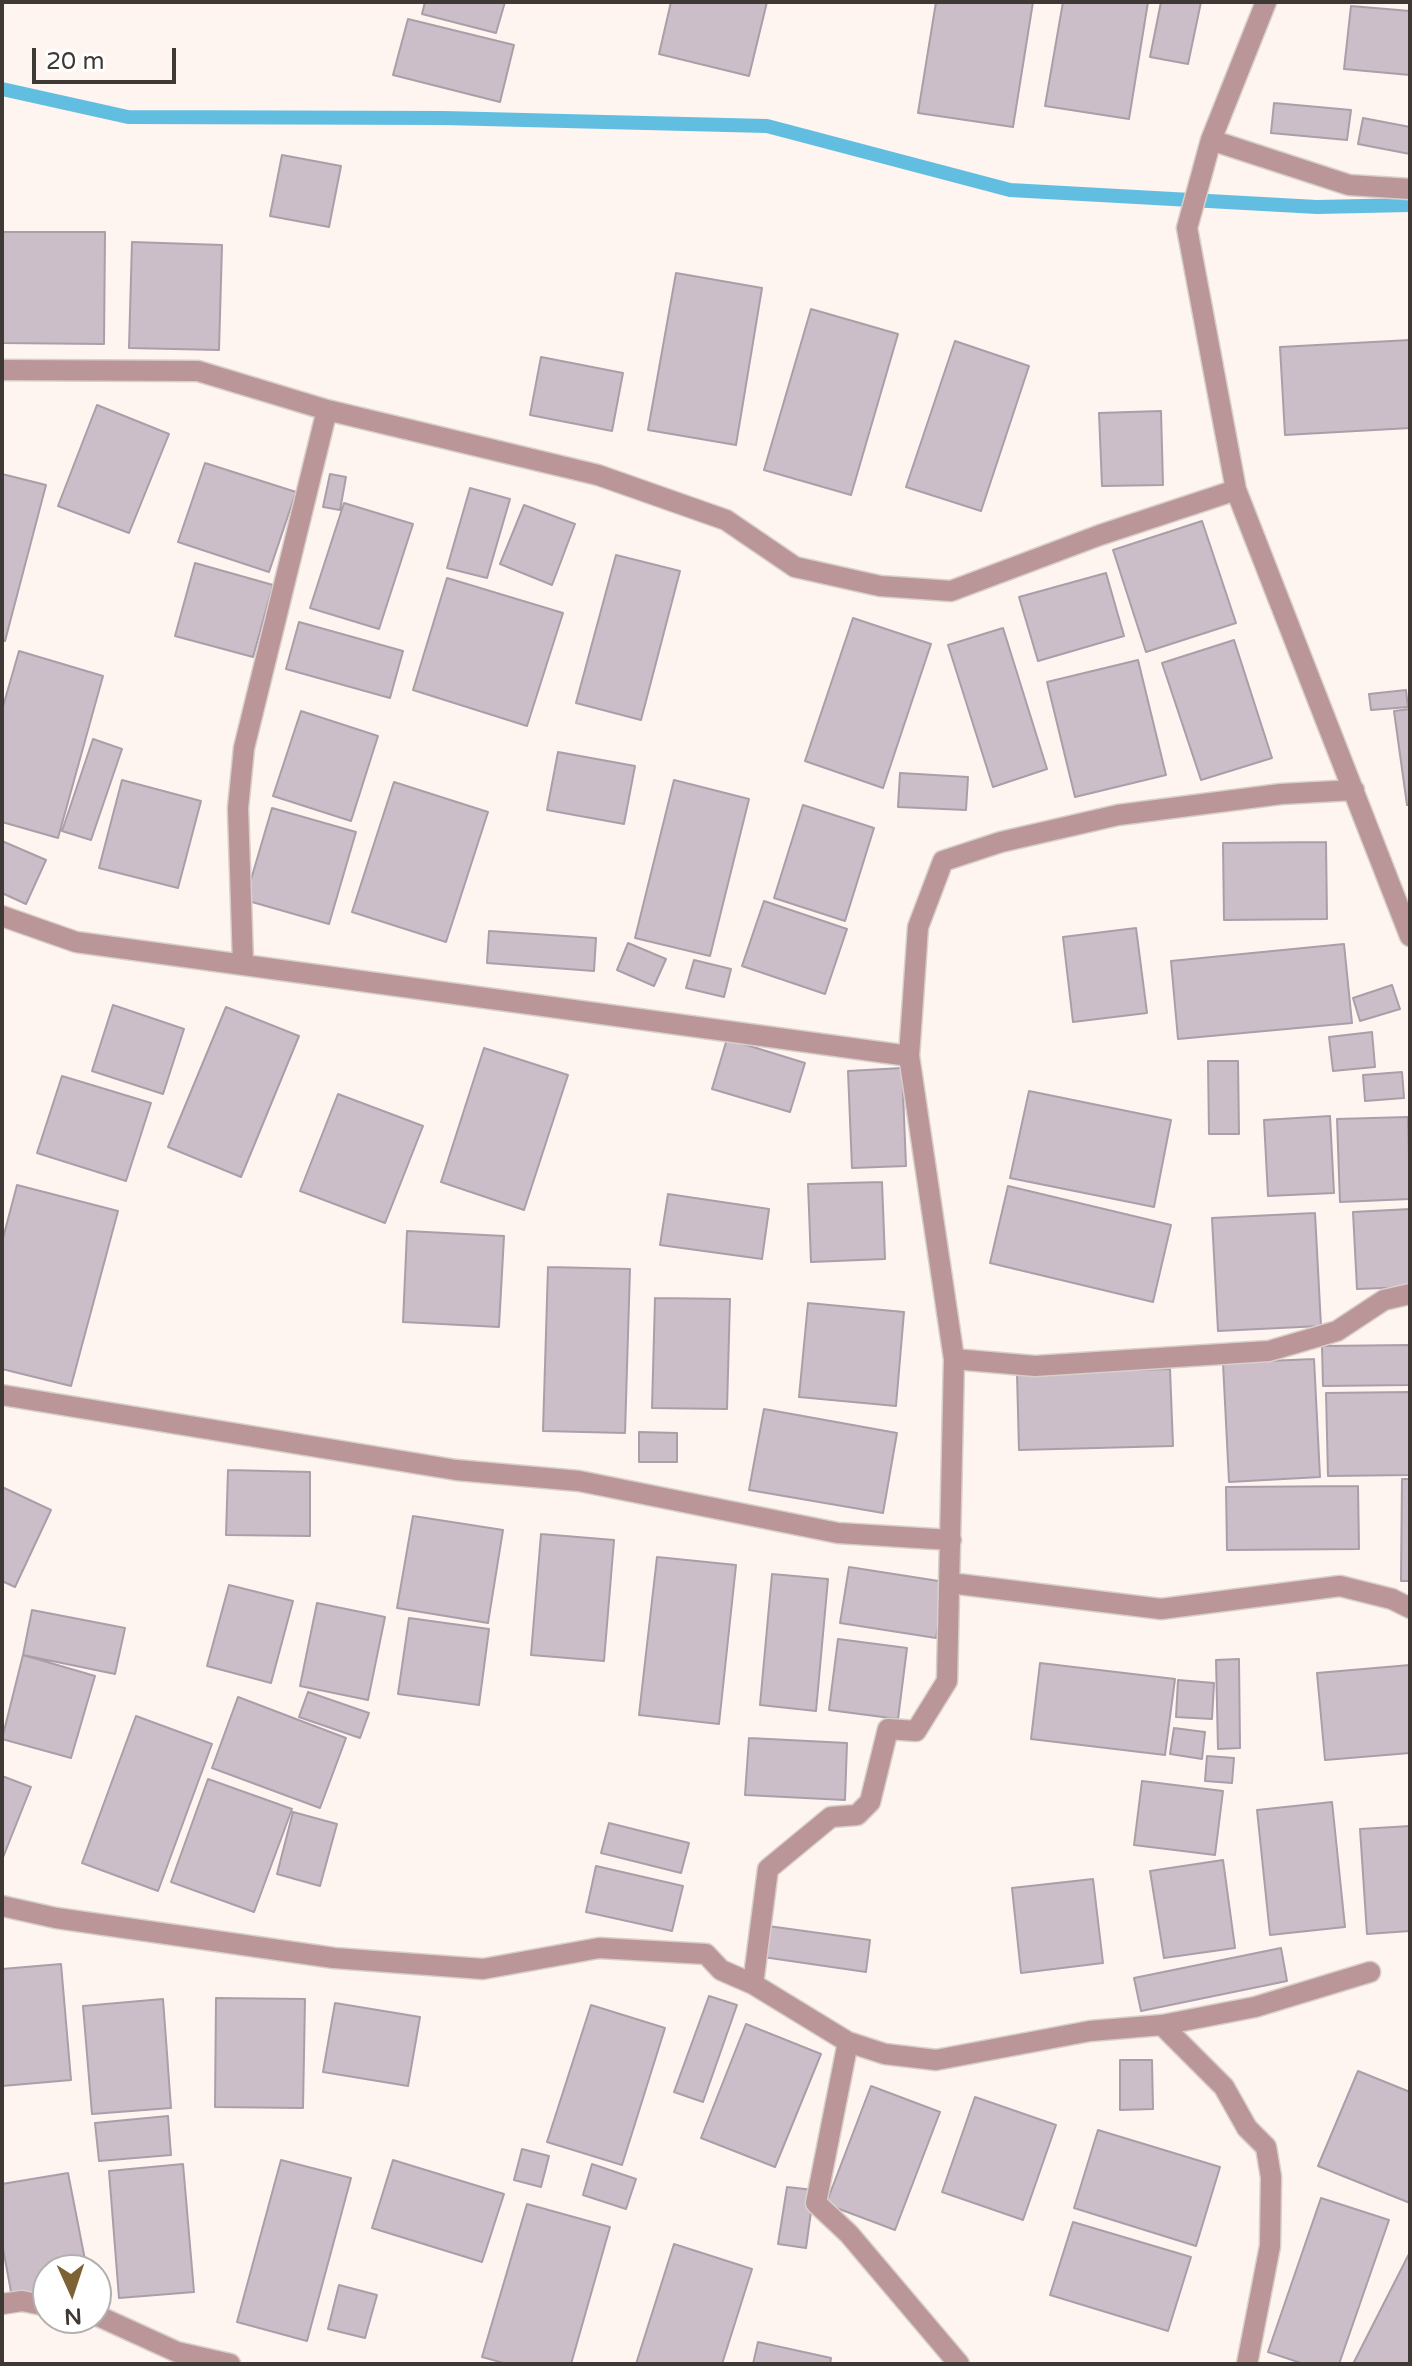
<!DOCTYPE html>
<html>
<head>
<meta charset="utf-8">
<style>
  body { margin:0 }
  #map { position:relative; width:1412px; height:2366px; overflow:hidden; background:#fef4f0; font-family:"Varela Round",sans-serif }
  canvas { display:block }
  .frame { position:absolute; inset:0; border:4px solid #3f3936; pointer-events:none }
  .north { position:absolute; left:32px; top:2254px; width:80px; height:80px; box-sizing:border-box; background:#fff; border:2px solid #b2b0af; border-radius:50%; rotate:177deg; font-size:22px; font-weight:700; line-height:32px; text-align:center; color:#3f3936 }
  .north::after { content:''; display:block; margin:auto; width:28px; height:36px; background:#7c6234; clip-path:polygon(50% 0,100% 100%,50% 72%,0 100%) }
  .scale { position:absolute; left:32px; top:48px; width:144px; height:36px; box-sizing:border-box; border:4px solid #3f3936; border-top:0; padding-left:10px; font-size:24px; line-height:28px; white-space:nowrap; color:#3f3936; -webkit-text-stroke:6px #fff; paint-order:stroke }
</style>
</head>
<body>
<div id="map">
<canvas width="1412" height="2366"></canvas>
<div class="frame"></div>
<div class="north">N</div>
<div class="scale">20 m</div>
</div>
<script>
const c = document.querySelector('canvas').getContext('2d');
c.lineJoin = 'round';
function shape(rows) {
  const path = new Path2D();
  for (const r of rows) {
    path.moveTo(r[0], r[1]);
    for (let i = 2; i < r.length; i += 2) path.lineTo(r[i], r[i + 1]);
  }
  return path;
}
function strokePath(path, color, width, dash) {
  c.strokeStyle = color;
  c.lineWidth = width;
  c.lineCap = dash ? 'butt' : 'round';
  c.setLineDash(dash || []);
  c.stroke(path);
}
function fillPath(path, color) {
  c.fillStyle = color;
  c.fill(path, 'evenodd');
}
strokePath(shape([
  [2,89,128,117,444,118,767,126,1010,190,1317,207,1410,205]
]), '#62bee0', 14);
const building = shape([
  [425,2,505,2,496,33,422,14,425,2],
  [671,2,767,2,749,76,659,54,671,2],
  [936,2,1033,2,1013,127,918,113,936,2],
  [1063,2,1148,2,1129,119,1045,106,1063,2],
  [1161,2,1201,2,1188,64,1150,57,1161,2],
  [1351,6,1410,11,1410,75,1344,69,1351,6],
  [408,19,514,45,500,102,393,75,408,19],
  [1274,103,1351,110,1347,140,1271,133,1274,103],
  [1363,118,1410,127,1410,154,1358,144,1363,118],
  [282,155,341,166,329,227,270,216,282,155],
  [2,232,105,232,104,344,2,343,2,232],
  [132,242,222,245,219,350,129,348,132,242],
  [676,273,762,288,736,445,648,430,676,273],
  [811,309,898,334,851,495,764,470,811,309],
  [1410,340,1410,428,1285,435,1280,347,1410,340],
  [955,341,1029,366,981,511,906,487,955,341],
  [541,357,623,373,612,431,530,415,541,357],
  [97,405,169,434,129,533,58,506,97,405],
  [1161,411,1163,485,1102,486,1099,413,1161,411],
  [205,463,296,492,269,572,178,542,205,463],
  [2,474,46,485,5,641,2,640,2,474],
  [330,474,346,477,340,510,323,507,330,474],
  [470,488,510,499,487,578,447,568,470,488],
  [344,503,413,524,379,629,310,608,344,503],
  [524,505,575,524,552,585,500,564,524,505],
  [1202,521,1236,623,1146,652,1113,550,1202,521],
  [616,555,680,571,641,720,576,703,616,555],
  [195,563,273,585,253,657,175,636,195,563],
  [1106,573,1124,636,1038,661,1019,597,1106,573],
  [447,578,563,613,527,726,413,690,447,578],
  [853,618,931,644,883,788,805,761,853,618],
  [299,622,403,651,390,698,286,669,299,622],
  [1003,628,1047,769,993,787,948,645,1003,628],
  [1234,640,1272,758,1201,780,1162,663,1234,640],
  [19,651,103,676,58,838,2,822,2,710,19,651],
  [1138,660,1166,775,1075,797,1047,682,1138,660],
  [1406,690,1408,707,1371,710,1369,694,1406,690],
  [1410,709,1410,805,1407,805,1394,711,1410,709],
  [301,711,378,736,351,821,273,796,301,711],
  [93,739,122,749,91,840,62,831,93,739],
  [558,752,635,766,624,824,547,810,558,752],
  [900,773,968,777,966,810,898,807,900,773],
  [122,780,201,801,178,888,99,868,122,780],
  [674,780,749,799,710,956,635,938,674,780],
  [394,782,488,812,446,942,352,912,394,782],
  [803,805,874,828,845,921,774,898,803,805],
  [272,808,356,832,329,924,245,900,272,808],
  [2,841,46,860,26,904,2,893,2,841],
  [1326,842,1327,919,1224,920,1223,843,1326,842],
  [764,901,847,929,825,994,742,966,764,901],
  [1136,928,1147,1013,1073,1022,1063,937,1136,928],
  [489,931,596,938,594,971,487,963,489,931],
  [628,943,666,959,654,986,617,970,628,943],
  [1344,944,1352,1023,1178,1039,1171,961,1344,944],
  [694,960,731,969,724,997,686,988,694,960],
  [1392,985,1400,1009,1360,1021,1353,998,1392,985],
  [113,1005,184,1029,163,1094,92,1071,113,1005],
  [226,1007,299,1036,241,1177,168,1147,226,1007],
  [1372,1032,1375,1067,1333,1071,1329,1037,1372,1032],
  [727,1039,805,1063,790,1112,712,1089,727,1039],
  [484,1048,568,1075,524,1210,441,1182,484,1048],
  [1208,1061,1238,1061,1239,1134,1209,1134,1208,1061],
  [902,1068,906,1166,852,1168,848,1071,902,1068],
  [1402,1072,1404,1098,1365,1101,1363,1075,1402,1072],
  [62,1076,151,1103,126,1181,37,1153,62,1076],
  [1029,1091,1171,1120,1154,1207,1010,1178,1029,1091],
  [338,1094,423,1126,385,1223,300,1191,338,1094],
  [1330,1116,1334,1193,1268,1196,1264,1120,1330,1116],
  [1408,1117,1410,1199,1340,1202,1337,1119,1408,1117],
  [882,1182,885,1259,811,1262,808,1184,882,1182],
  [17,1185,118,1211,71,1386,2,1369,2,1242,17,1185],
  [1008,1186,1171,1225,1153,1302,990,1263,1008,1186],
  [668,1194,769,1209,762,1259,660,1245,668,1194],
  [1410,1209,1410,1287,1357,1289,1353,1212,1410,1209],
  [1315,1213,1321,1326,1218,1331,1212,1218,1315,1213],
  [407,1231,504,1236,499,1327,403,1322,407,1231],
  [548,1267,630,1269,625,1433,543,1431,548,1267],
  [655,1298,730,1299,727,1409,652,1408,655,1298],
  [808,1303,904,1312,896,1406,799,1397,808,1303],
  [1410,1345,1410,1385,1323,1386,1322,1346,1410,1345],
  [1314,1359,1320,1477,1229,1482,1223,1363,1314,1359],
  [1170,1369,1173,1446,1019,1450,1017,1373,1170,1369],
  [1410,1392,1410,1475,1328,1476,1326,1393,1410,1392],
  [764,1409,897,1433,883,1513,749,1490,764,1409],
  [639,1432,677,1433,677,1462,639,1462,639,1432],
  [228,1470,310,1472,310,1536,226,1535,228,1470],
  [1402,1479,1410,1479,1410,1581,1401,1581,1402,1479],
  [1358,1486,1359,1549,1227,1550,1226,1487,1358,1486],
  [2,1487,51,1510,15,1587,2,1581,2,1487],
  [413,1516,503,1530,488,1623,397,1608,413,1516],
  [541,1534,614,1540,604,1661,531,1655,541,1534],
  [657,1557,736,1565,719,1724,639,1715,657,1557],
  [849,1567,945,1582,936,1638,840,1623,849,1567],
  [772,1574,828,1579,816,1711,760,1705,772,1574],
  [229,1585,293,1601,271,1683,207,1666,229,1585],
  [317,1603,385,1617,368,1700,300,1686,317,1603],
  [32,1610,125,1628,115,1674,23,1655,32,1610],
  [409,1618,489,1629,479,1705,398,1694,409,1618],
  [838,1639,907,1648,898,1719,829,1710,838,1639],
  [23,1655,95,1676,71,1758,2,1739,23,1655],
  [1239,1659,1240,1748,1218,1749,1216,1660,1239,1659],
  [1040,1663,1175,1679,1165,1755,1031,1739,1040,1663],
  [1410,1665,1410,1753,1325,1760,1317,1673,1410,1665],
  [1178,1680,1214,1683,1212,1719,1176,1717,1178,1680],
  [308,1692,369,1713,360,1738,299,1717,308,1692],
  [238,1697,346,1738,320,1808,212,1768,238,1697],
  [136,1716,212,1744,158,1891,82,1863,136,1716],
  [1174,1728,1205,1732,1202,1759,1170,1754,1174,1728],
  [749,1738,847,1743,845,1800,745,1795,749,1738],
  [1207,1756,1234,1758,1232,1783,1205,1781,1207,1756],
  [2,1776,31,1787,2,1860,2,1776],
  [208,1779,292,1809,254,1912,171,1882,208,1779],
  [1142,1781,1223,1791,1215,1855,1134,1845,1142,1781],
  [1332,1802,1345,1927,1270,1935,1257,1810,1332,1802],
  [293,1812,337,1824,320,1886,277,1874,293,1812],
  [609,1823,689,1843,681,1873,601,1853,609,1823],
  [1410,1826,1410,1931,1367,1934,1360,1829,1410,1826],
  [1223,1860,1235,1948,1164,1958,1150,1871,1223,1860],
  [596,1866,683,1886,672,1931,586,1912,596,1866],
  [1093,1879,1103,1963,1021,1973,1012,1888,1093,1879],
  [768,1926,870,1940,866,1972,763,1957,768,1926],
  [1281,1948,1287,1981,1141,2011,1134,1978,1281,1948],
  [61,1964,71,2080,2,2086,2,1969,61,1964],
  [709,1996,737,2005,703,2102,674,2092,709,1996],
  [216,1998,305,1999,303,2108,215,2107,216,1998],
  [163,1999,171,2108,92,2114,83,2006,163,1999],
  [335,2003,420,2017,408,2086,323,2072,335,2003],
  [591,2005,665,2028,622,2165,547,2142,591,2005],
  [746,2024,821,2054,775,2167,701,2138,746,2024],
  [1120,2060,1152,2060,1153,2109,1120,2110,1120,2060],
  [1358,2071,1410,2092,1410,2203,1318,2166,1358,2071],
  [871,2086,940,2112,895,2230,826,2204,871,2086],
  [975,2097,1056,2125,1023,2220,942,2192,975,2097],
  [168,2116,171,2155,99,2161,95,2123,168,2116],
  [1098,2130,1220,2167,1196,2246,1074,2208,1098,2130],
  [522,2149,549,2156,541,2187,514,2180,522,2149],
  [281,2160,351,2178,307,2341,237,2322,281,2160],
  [393,2160,504,2194,482,2262,372,2228,393,2160],
  [183,2164,194,2292,119,2298,109,2171,183,2164],
  [592,2164,636,2179,626,2209,583,2195,592,2164],
  [68,2173,87,2270,48,2270,48,2290,12,2297,2,2243,2,2184,68,2173],
  [787,2187,814,2190,806,2248,778,2244,787,2187],
  [1321,2198,1389,2220,1339,2364,1304,2364,1268,2352,1321,2198],
  [527,2204,610,2227,571,2364,507,2364,482,2357,527,2204],
  [1073,2222,1191,2257,1168,2331,1050,2295,1073,2222],
  [674,2244,752,2269,722,2364,636,2364,674,2244],
  [1410,2252,1410,2364,1353,2364,1410,2252],
  [339,2285,377,2295,365,2338,328,2329,339,2285],
  [758,2342,831,2358,830,2364,753,2364,758,2342]
]);
fillPath(building, '#cbbec9');
strokePath(building, '#aa9ea8', 2);
const minor = shape([
  [1266,2,1211,140,1187,228,1236,490,1410,936],
  [1211,140,1349,185,1410,189],
  [2,370,198,371,327,410,598,475,726,520,795,567,880,586,951,591,1100,535,1236,490],
  [2,916,76,942,909,1056],
  [243,963,238,808,244,748,327,410],
  [954,1359,1035,1366,1269,1351,1337,1331,1384,1300,1410,1294],
  [2,1395,456,1470,579,1481,838,1533,951,1540],
  [950,1583,1161,1609,1340,1586,1392,1599,1410,1608],
  [2,1906,56,1918,334,1958,483,1969,599,1948,706,1954,721,1970,753,1984,848,2042,885,2054,936,2060,1090,2031,1162,2025,1255,2007,1370,1972],
  [753,1984,768,1869,831,1817,857,1815,870,1802,888,1729,916,1731,947,1681,954,1359,909,1056,918,927,943,861,1001,842,1118,815,1281,794,1354,790],
  [1162,2025,1224,2087,1247,2128,1266,2147,1271,2177,1270,2246,1247,2364],
  [848,2042,816,2203,849,2234,959,2364],
  [2,2304,22,2301,48,2306],
  [96,2315,177,2352,230,2364]
]);
strokePath(minor, '#d8cfcb', 23);
strokePath(minor, '#bb9699', 20);
</script>
</body>
</html>
